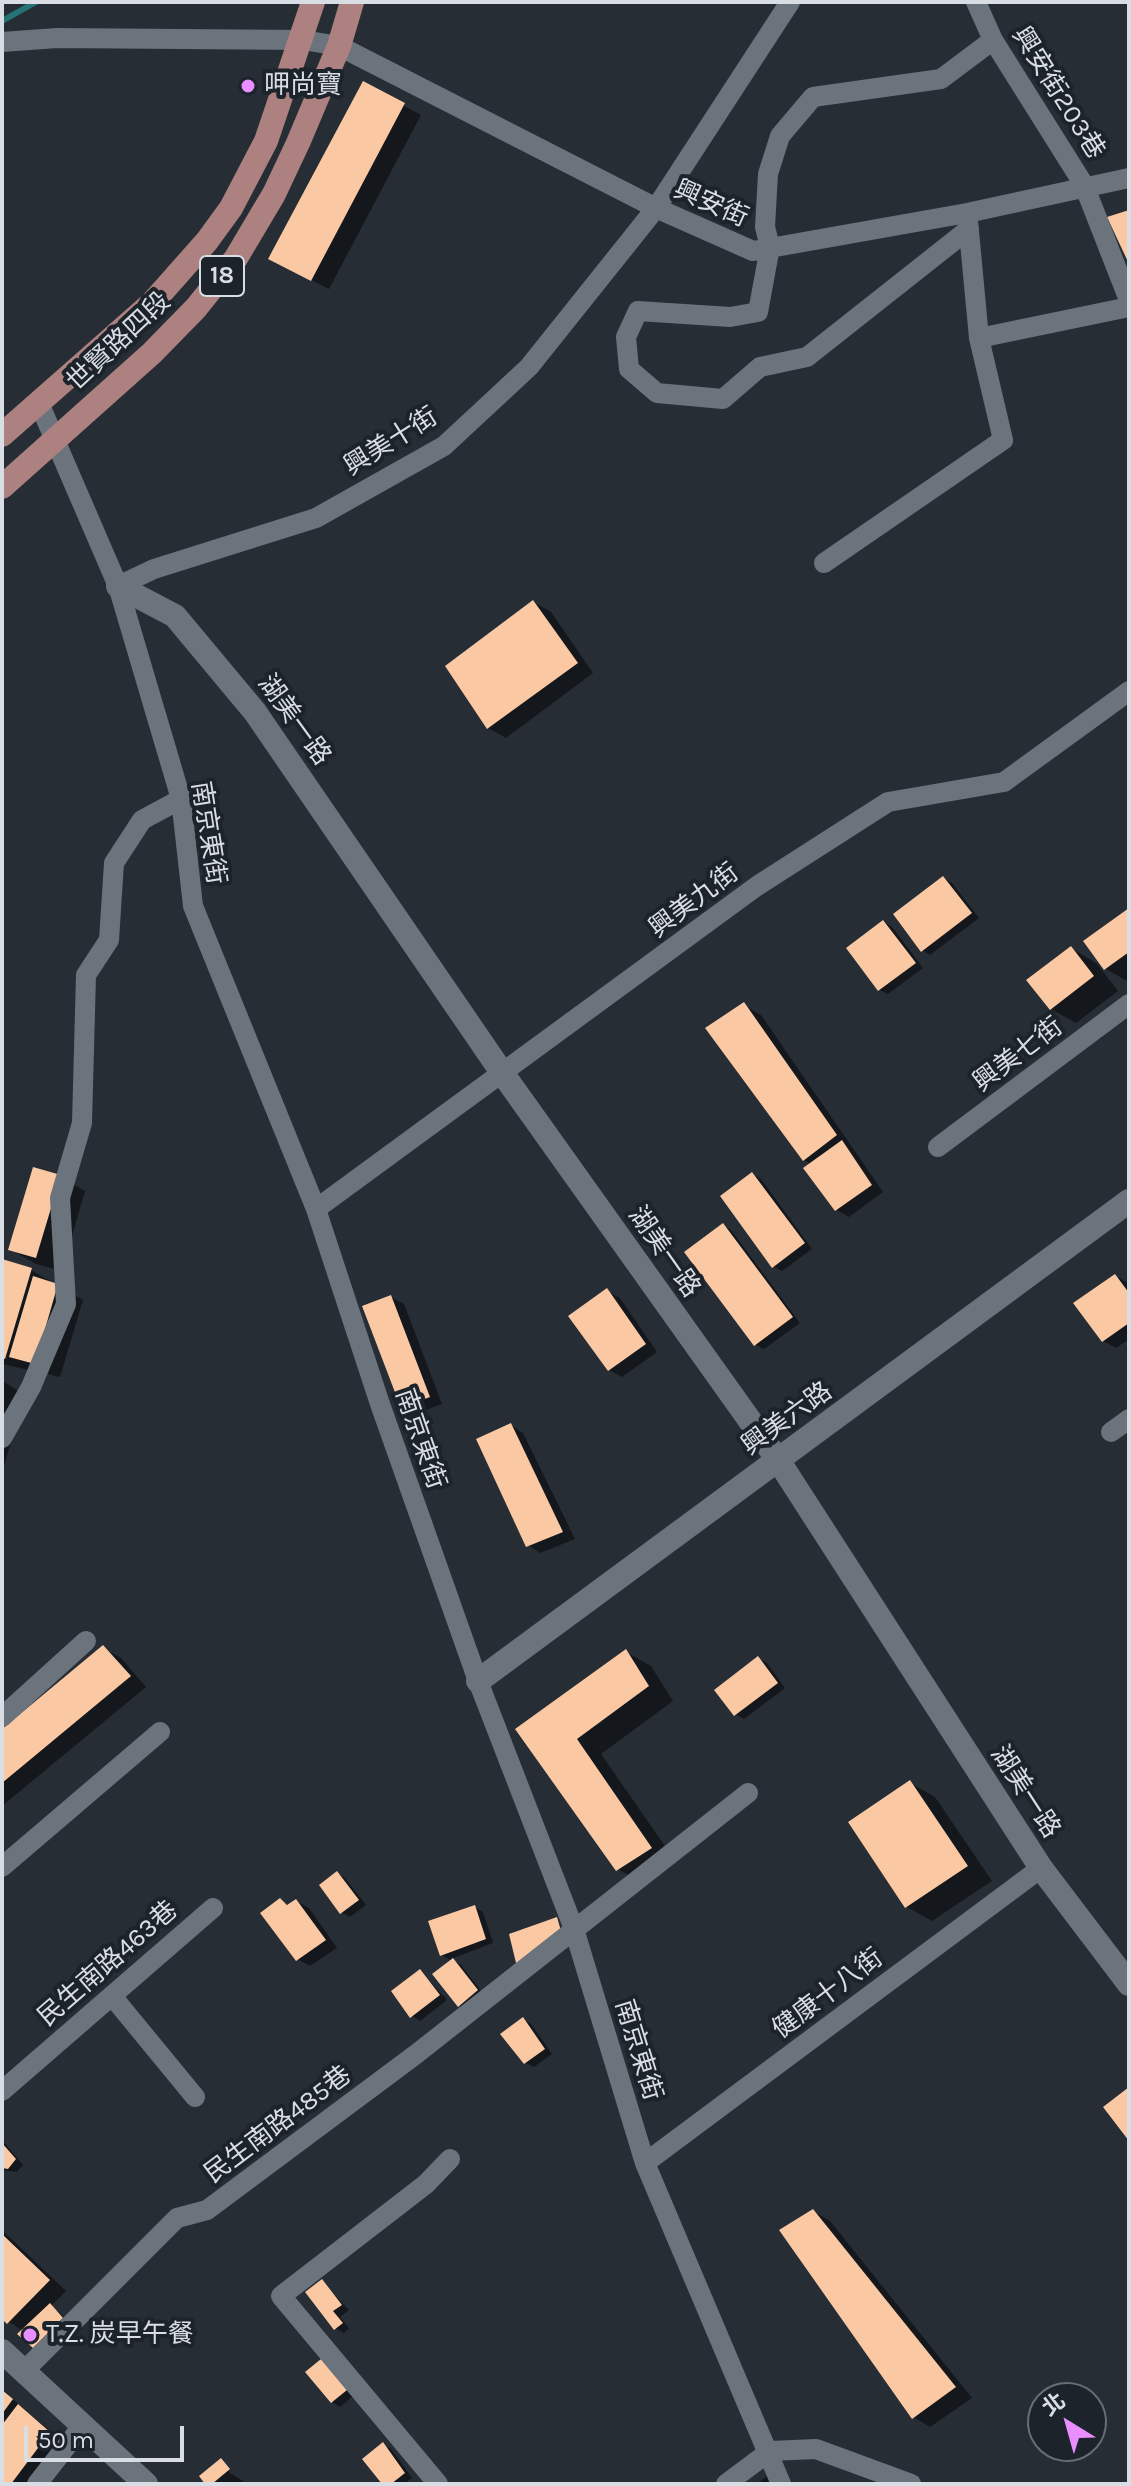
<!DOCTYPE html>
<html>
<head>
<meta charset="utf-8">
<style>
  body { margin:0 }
  #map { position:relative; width:1131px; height:2486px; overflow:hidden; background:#262d35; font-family:Karla,"Noto Sans TC",sans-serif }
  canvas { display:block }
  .frame { position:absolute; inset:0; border:4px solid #d9dee4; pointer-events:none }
  .north { position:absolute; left:1027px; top:2382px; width:80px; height:80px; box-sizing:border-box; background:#1c232b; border:2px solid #686e75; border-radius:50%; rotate:323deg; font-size:22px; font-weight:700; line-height:32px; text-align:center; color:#d9dee4 }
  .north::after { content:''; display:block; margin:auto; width:28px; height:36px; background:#e88eff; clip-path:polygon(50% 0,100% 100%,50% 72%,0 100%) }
  .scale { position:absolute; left:24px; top:2426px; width:160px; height:36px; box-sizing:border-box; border:4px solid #d9dee4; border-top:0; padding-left:10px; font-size:24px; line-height:28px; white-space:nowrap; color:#d9dee4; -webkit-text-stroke:6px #1c232b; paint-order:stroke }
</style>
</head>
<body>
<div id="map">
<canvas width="1131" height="2486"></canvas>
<div class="frame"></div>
<div class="north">北</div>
<div class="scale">50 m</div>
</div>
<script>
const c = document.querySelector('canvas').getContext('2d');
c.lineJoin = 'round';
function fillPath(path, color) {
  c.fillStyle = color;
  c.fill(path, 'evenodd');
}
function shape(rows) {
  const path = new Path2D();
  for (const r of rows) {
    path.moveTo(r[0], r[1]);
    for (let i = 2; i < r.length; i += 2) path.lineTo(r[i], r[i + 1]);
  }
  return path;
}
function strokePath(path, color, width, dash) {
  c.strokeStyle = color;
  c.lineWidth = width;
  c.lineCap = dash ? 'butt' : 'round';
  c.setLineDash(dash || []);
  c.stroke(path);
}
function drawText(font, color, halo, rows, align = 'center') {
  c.font = font + ' Karla,"Noto Sans TC",sans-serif';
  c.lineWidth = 8;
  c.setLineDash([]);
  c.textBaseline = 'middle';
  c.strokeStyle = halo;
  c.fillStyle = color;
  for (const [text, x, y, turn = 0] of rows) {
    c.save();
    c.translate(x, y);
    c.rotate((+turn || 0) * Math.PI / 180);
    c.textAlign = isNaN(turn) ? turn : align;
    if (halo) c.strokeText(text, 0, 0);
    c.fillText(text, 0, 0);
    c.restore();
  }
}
fillPath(shape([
  [363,84,421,115,329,289,288,268],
  [533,602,551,612,593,673,506,738,488,728],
  [944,878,952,883,979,918,930,955,922,950],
  [1129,910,1129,982,1097,964,1118,991,1076,1023,1051,1009,1071,948,1104,968],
  [884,922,892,927,923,968,888,994,880,990],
  [744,1005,761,1015,883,1192,849,1217,837,1210,812,1164,804,1160],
  [753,1174,761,1179,812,1249,782,1271,773,1266],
  [60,1177,85,1191,62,1271,36,1264,10,1249],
  [723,1225,731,1230,800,1323,764,1349,756,1345],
  [2,1262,31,1270,83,1300,60,1377,2,1364],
  [1116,1276,1129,1284,1129,1339,1116,1348,1103,1341],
  [607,1291,620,1298,657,1352,622,1377,609,1370],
  [391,1297,404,1304,442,1404,415,1414,402,1407],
  [2,1381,25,1395,3,1469,2,1468],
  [511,1425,523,1433,575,1539,540,1553,528,1545],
  [103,1648,121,1658,146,1687,2,1806,2,1732],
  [626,1652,651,1666,673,1701,601,1754,676,1862,643,1884,618,1869,517,1729],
  [759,1659,767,1663,785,1688,744,1719,735,1714],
  [910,1783,935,1797,992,1881,932,1921,907,1907],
  [337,1873,345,1878,366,1905,350,1917,341,1912],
  [280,1900,290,1906,296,1901,309,1908,337,1948,310,1966,297,1959],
  [474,1907,483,1912,493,1943,451,1959,461,1965,485,1996,467,2010,459,2006,452,1961,442,1955],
  [420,1971,447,2000,420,2021,412,2016],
  [523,2019,531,2024,552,2054,534,2067,526,2063],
  [2,2140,23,2165,17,2172,2,2170],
  [813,2211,830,2221,972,2398,930,2427,913,2417],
  [2,2230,66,2291,51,2306,70,2323,23,2331,2,2317],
  [322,2282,349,2310,340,2317,349,2328,344,2333,335,2328],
  [321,2362,353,2396,340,2407,332,2402],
  [2,2390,62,2441,29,2484,2,2483],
  [383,2445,391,2449,412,2478,404,2484,384,2484],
  [224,2463,230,2473,248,2484,207,2484],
  [767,2476,775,2481,777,2484,757,2484]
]), '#0007');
strokePath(shape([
  [2,21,36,2]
]), '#247475', 6);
fillPath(shape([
  [363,81,405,103,311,281,268,259],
  [1129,210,1129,264,1107,217],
  [533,600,578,663,487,729,445,666],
  [943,876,972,913,921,952,893,914],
  [1129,908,1129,952,1104,970,1083,941],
  [883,920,916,963,878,991,846,948],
  [1071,946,1094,976,1050,1010,1026,980],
  [744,1002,837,1135,803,1161,705,1028],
  [842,1140,872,1185,835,1211,803,1168],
  [33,1167,61,1175,36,1258,8,1250],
  [752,1172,805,1243,772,1268,720,1196],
  [723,1223,793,1317,754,1346,684,1252],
  [2,1259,32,1268,5,1359,2,1358],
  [1115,1274,1129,1293,1129,1323,1102,1342,1073,1303],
  [33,1276,58,1284,35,1364,9,1357],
  [607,1288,646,1344,608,1371,568,1316],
  [391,1295,430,1397,401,1408,362,1306],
  [511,1423,563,1532,526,1547,476,1439],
  [103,1645,131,1676,2,1783,2,1729],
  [626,1649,649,1686,577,1739,652,1848,616,1871,515,1729],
  [758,1656,778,1683,734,1716,714,1690],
  [910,1780,968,1866,905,1908,848,1822],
  [337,1871,359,1900,340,1914,319,1885],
  [280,1898,287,1905,296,1899,326,1940,296,1961,260,1913],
  [475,1905,486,1939,440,1956,428,1921],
  [557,1917,561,1931,517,1967,509,1934],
  [453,1958,478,1990,458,2007,432,1974],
  [420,1969,440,1995,410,2018,391,1991],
  [523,2017,545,2049,524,2064,500,2034],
  [1129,2087,1129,2141,1103,2107],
  [2,2143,16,2159,8,2169,2,2168],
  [813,2209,956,2387,912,2419,779,2230],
  [2,2234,50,2280,7,2324,2,2319],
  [322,2279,342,2305,333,2311,343,2323,334,2330,305,2292],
  [50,2303,63,2318,33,2348,17,2334],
  [321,2359,347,2390,331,2403,305,2372],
  [2,2390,13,2399,2,2414],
  [18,2404,50,2432,11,2484,2,2484,2,2425],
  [383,2442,405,2473,391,2484,382,2484,362,2459],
  [221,2458,230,2469,212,2484,205,2484,199,2476]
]), '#fac8a3');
strokePath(shape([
  [976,2,993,40,1084,185,1129,300],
  [2,42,57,38,303,40,339,46,656,208,753,251,967,213,1129,178],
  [969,229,807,357,760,367,723,399,657,393,629,369,626,337,638,311,730,317,758,312,770,247,765,227,768,174,780,136,813,97,941,79,993,40],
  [979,338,1129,307],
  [39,403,118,586,181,799,193,906,316,1209,380,1404,478,1681,574,1929,645,2163,781,2484],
  [824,563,1003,440,979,338,968,221],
  [118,586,154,569,316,518,444,446,529,367,656,208,790,2],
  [938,1147,1129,1004],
  [316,1209,757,886,888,802,1004,782,1129,691],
  [1111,1432,1129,1419],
  [2,1438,31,1387,66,1304,60,1198,82,1123,86,975,109,940,114,863,142,820,181,799],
  [2,1717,86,1641],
  [2,1867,160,1732],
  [112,1996,195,2097],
  [2,2091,213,1908],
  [645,2163,1041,1868],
  [24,2371,177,2218,207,2210,415,2055,748,1793],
  [37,2484,83,2425],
  [438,2484,281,2296,426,2184,450,2159],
  [726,2484,770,2451,816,2449,911,2484]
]), '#6b737d', 20);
strokePath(shape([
  [118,586,175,616,255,712,503,1074,778,1460,1041,1868,1129,1984],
  [478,1681,1129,1201],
  [2,2351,146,2484]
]), '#6b737d', 24);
strokePath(shape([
  [2,435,153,302,207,241,231,208,266,141,313,2],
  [2,487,152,353,196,308,236,258,274,194,298,143,339,46,352,2]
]), '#ac817f', 24);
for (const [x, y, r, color] of [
  [248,86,8,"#e88eff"],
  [30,2335,8,"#e88eff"]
]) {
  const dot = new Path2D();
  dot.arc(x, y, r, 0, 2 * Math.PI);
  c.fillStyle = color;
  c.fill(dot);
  strokePath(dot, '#1c232b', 3);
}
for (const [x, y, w] of [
  [222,276,44]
]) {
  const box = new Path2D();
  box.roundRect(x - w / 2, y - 20, w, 40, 6);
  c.fillStyle = '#1c232b';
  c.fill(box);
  strokePath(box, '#d9dee4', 2);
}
drawText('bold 24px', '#d9dee4', null, [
  ["18",222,276]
]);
drawText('26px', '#d9dee4', '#1c232b', [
  ["呷尚寶",264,86],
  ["T.Z. 炭早午餐",46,2335]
], 'left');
drawText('26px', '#d9dee4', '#1c232b', [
  ["興安街203巷",1058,93,58],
  ["興安街",711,204,24],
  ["世賢路四段",119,342,-43],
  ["興美十街",391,442,-32],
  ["湖美一路",294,720,54],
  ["南京東街",208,833,81],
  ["興美九街",694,901,-37],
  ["興美七街",1018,1055,-37],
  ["湖美一路",664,1252,55],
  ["興美六路",787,1419,-36],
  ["南京東街",420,1439,71],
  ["湖美一路",1025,1792,57],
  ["民生南路463巷",108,1964,-41],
  ["健康十八街",828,1994,-37],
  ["南京東街",638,2050,73],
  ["民生南路485巷",278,2125,-37]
]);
</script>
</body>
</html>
